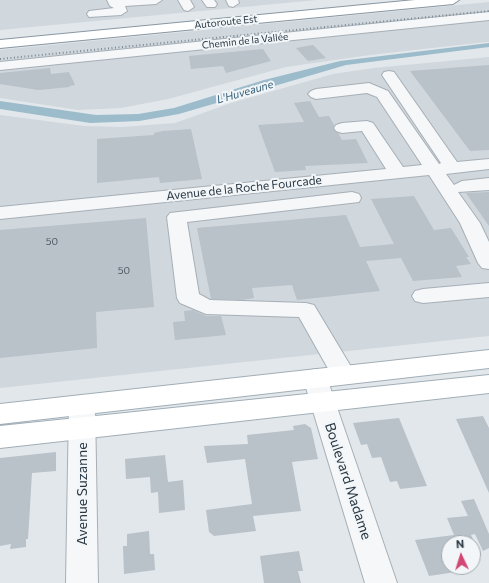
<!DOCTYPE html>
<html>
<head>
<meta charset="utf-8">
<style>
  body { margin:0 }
  #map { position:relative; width:489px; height:583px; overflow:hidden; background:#e2e7eb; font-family:Commissioner,sans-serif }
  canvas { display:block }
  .north { position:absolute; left:441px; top:535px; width:40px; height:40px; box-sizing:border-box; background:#f2f6f8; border:1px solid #a2aab0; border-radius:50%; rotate:356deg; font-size:11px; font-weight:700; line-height:16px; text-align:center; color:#2a3844 }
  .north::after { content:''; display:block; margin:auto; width:14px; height:18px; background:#d24674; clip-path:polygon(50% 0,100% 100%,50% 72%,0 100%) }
</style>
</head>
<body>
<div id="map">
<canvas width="489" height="583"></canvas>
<div class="north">N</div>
</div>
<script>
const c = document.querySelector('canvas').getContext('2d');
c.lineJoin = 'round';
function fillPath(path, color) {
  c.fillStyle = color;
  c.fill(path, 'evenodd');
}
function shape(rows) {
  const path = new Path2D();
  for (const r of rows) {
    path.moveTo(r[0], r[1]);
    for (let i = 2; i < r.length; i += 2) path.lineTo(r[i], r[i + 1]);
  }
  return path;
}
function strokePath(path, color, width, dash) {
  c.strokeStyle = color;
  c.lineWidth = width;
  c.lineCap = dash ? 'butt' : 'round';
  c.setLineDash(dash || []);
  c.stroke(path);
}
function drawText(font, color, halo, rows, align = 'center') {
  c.font = font + ' Commissioner,sans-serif';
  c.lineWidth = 4;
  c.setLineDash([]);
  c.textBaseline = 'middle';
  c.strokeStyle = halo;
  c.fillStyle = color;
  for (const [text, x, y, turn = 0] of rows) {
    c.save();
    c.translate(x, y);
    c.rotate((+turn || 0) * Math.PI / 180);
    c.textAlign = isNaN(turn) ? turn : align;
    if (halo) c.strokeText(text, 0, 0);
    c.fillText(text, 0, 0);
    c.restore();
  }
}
fillPath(shape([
  [0,0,317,0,0,30],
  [489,2,489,42,486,42,370,55,286,67,168,99,121,108,78,110,0,98,0,50],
  [489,57,489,336,0,388,0,115,84,126,122,127,175,123,231,103,333,74,374,68]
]), '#d0d7dd');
fillPath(shape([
  [489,43,489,47,346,65,179,114,139,121,90,123,0,109,0,101,96,115,138,114,174,108,264,80,340,61]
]), '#9dbccb');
fillPath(shape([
  [313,45,326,58,308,61,296,48],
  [263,49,271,61,226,73,223,66,191,69,189,56],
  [489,65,489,150,470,151,410,71],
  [50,68,51,74,69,72,75,85,69,86,70,87,38,90,0,84,0,73],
  [310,101,319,117,329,116,334,125,333,129,338,133,342,140,356,139,368,163,305,166,306,170,275,172,258,125,304,122,294,103],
  [191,129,202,179,160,183,159,177,97,183,97,139,154,135,154,133,163,131],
  [489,192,489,226,466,193],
  [414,196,434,230,451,228,469,257,466,257,471,264,456,266,462,277,413,281,401,258,366,261,380,291,297,300,292,285,252,288,254,298,242,300,211,299,197,228,346,215,360,247,394,244,371,199],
  [146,218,154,307,96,312,97,348,0,358,0,230],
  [193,310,206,316,221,316,226,335,175,340,173,322,185,321,184,311],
  [483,416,489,428,489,493,456,419],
  [399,418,410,445,427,486,400,489,397,481,390,482,381,457,372,458,367,444,361,445,353,423],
  [305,424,311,428,318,459,292,462,301,511,253,516,256,531,214,536,209,532,206,510,252,504,245,459,207,463,204,446,248,444,247,435,294,430,293,426],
  [56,452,56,471,32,473,28,539,26,539,26,547,10,549,11,544,0,546,0,458],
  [165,455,168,482,183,480,185,510,159,513,158,492,151,493,150,477,126,479,125,459],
  [474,499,489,534,489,548,483,551,475,534,471,535,480,555,473,556,473,543,449,543,449,567,467,567,469,570,429,576,415,540,454,535,447,518,468,516,461,501],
  [149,531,150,554,154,554,155,570,124,574,123,546,127,546,127,534],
  [299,551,303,571,298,571,301,583,264,583,260,556]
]), '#b9c1c9');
const minor = shape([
  [107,0,162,0,156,4,125,6,127,11,121,15,89,17,87,14,89,11,114,8,110,6,107,0],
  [178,0,190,0,194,7,188,11,184,10,178,0],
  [202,0,214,0,217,4,215,7,207,7,202,0],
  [226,0,238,0,239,3,233,7,229,6,226,0],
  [489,12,489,20,0,70,0,62,489,12],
  [389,71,394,72,457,162,489,159,489,169,446,174,454,185,462,181,489,178,489,190,458,192,480,223,489,242,489,269,482,268,478,263,460,223,429,175,0,219,0,207,386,169,362,131,342,133,336,131,334,128,336,125,342,123,367,121,373,123,403,167,422,165,377,97,367,93,316,99,311,97,308,94,311,91,316,89,369,83,388,91,439,164,441,163,382,75,384,72,389,71],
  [352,192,359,194,361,198,359,202,187,222,199,294,210,300,306,303,314,305,356,375,353,381,344,384,335,381,299,317,206,314,180,303,177,298,167,217,170,213,352,192],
  [489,283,489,297,423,303,415,301,412,296,415,291,423,289,489,283],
  [315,369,324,372,327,378,397,583,365,583,303,378,306,372,315,369],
  [82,395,91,398,95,405,98,583,66,583,69,405,73,398,82,395]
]);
const major = shape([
  [489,350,489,368,0,424,0,404,489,350],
  [489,375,489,393,0,448,0,426,489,375]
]);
const highway = shape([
  [415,0,459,0,453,4,0,48,0,40,415,0]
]);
strokePath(minor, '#a7afb6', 2);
strokePath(major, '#a1aeb7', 2);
strokePath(highway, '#8997a2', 2);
fillPath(minor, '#f5f7f9');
fillPath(major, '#fff');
fillPath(highway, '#fff');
strokePath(shape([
  [0,59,489,11]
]), '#7b8a95', 2, [1, 2.5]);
drawText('10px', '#2a3844', '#f2f6f8', [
  ["Autoroute Est",226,22,-6],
  ["Chemin de la Vallée",245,41,-6]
]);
drawText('10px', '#4e5a65', null, [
  ["50",52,242],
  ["50",124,271]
]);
drawText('italic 11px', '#335e79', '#f2f6f8', [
  ["L'Huveaune",245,92,-16]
]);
drawText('12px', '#2a3844', '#f2f6f8', [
  ["Avenue de la Roche Fourcade",244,188,-6]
]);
drawText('14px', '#2a3844', '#f2f6f8', [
  ["Boulevard Madame",348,481,72],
  ["Avenue Suzanne",82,494,-90]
]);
</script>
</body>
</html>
